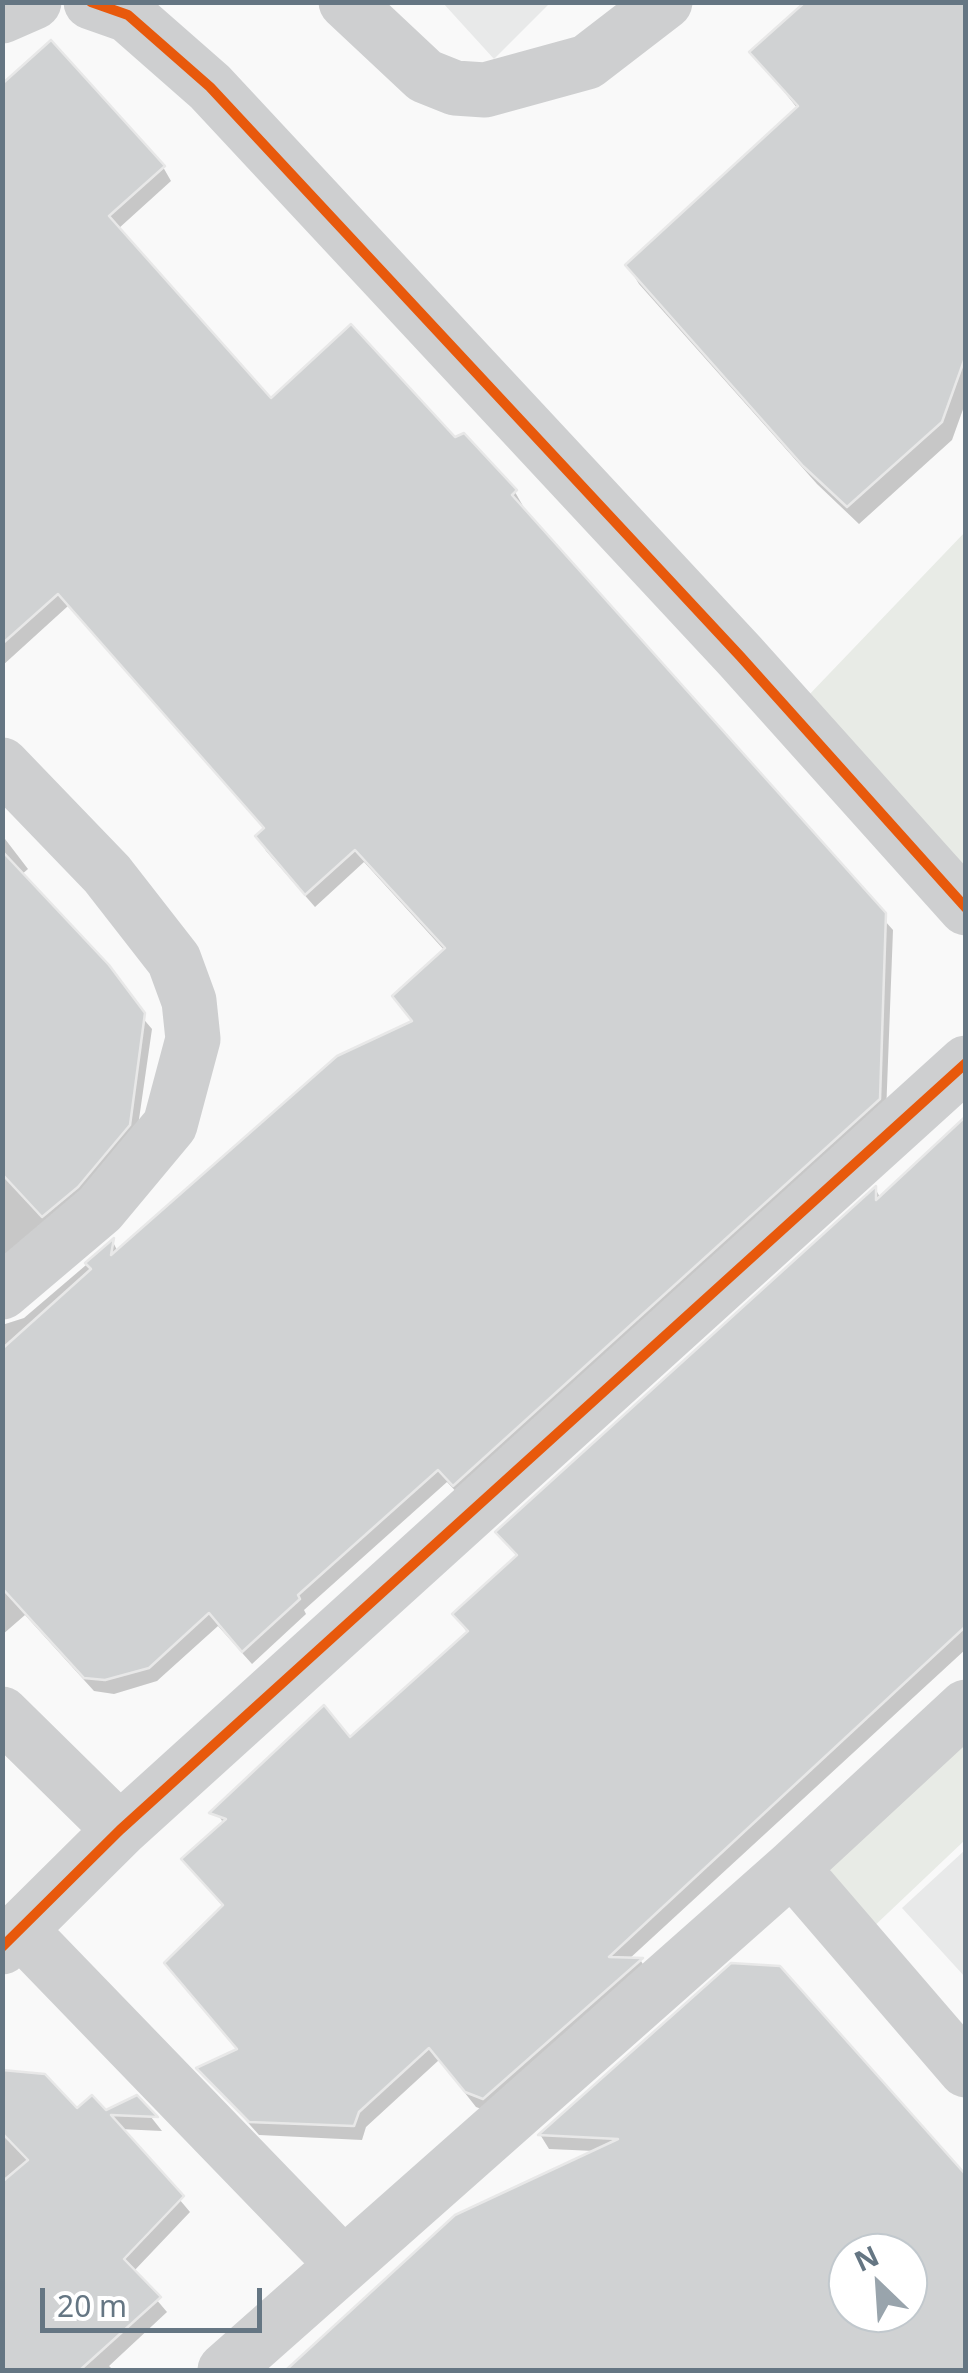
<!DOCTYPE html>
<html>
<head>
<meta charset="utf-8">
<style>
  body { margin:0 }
  #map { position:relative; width:968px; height:2373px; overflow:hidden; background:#f9f9f9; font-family:"Noto Sans",sans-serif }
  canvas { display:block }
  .frame { position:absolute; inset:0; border:5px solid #657683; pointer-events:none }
  .north { position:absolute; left:828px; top:2233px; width:100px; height:100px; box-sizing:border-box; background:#fff; border:2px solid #c1c8cd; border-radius:50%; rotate:335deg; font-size:28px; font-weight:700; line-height:40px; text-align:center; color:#657683 }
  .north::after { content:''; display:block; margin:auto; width:35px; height:45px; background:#99a4ac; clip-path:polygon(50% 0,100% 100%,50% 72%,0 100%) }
  .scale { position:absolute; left:40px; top:2288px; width:222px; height:45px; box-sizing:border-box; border:5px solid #657683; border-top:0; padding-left:12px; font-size:30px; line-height:35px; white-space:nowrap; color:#657683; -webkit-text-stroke:8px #fff; paint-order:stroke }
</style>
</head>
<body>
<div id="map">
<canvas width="968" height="2373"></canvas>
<div class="frame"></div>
<div class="north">N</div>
<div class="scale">20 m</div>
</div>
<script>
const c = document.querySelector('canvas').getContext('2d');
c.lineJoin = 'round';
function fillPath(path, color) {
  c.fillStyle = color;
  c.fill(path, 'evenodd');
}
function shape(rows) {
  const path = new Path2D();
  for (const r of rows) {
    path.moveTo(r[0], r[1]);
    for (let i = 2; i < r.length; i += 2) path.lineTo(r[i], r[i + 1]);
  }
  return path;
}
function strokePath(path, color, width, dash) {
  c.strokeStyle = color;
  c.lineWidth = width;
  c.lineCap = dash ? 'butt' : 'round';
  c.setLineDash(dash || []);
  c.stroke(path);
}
fillPath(shape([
  [443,3,550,3,494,59],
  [965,1850,965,1977,902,1908]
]), '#e8e9e9');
fillPath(shape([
  [965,532,965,892,806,698],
  [965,1733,965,1840,869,1931,826,1864]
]), '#e8ebe6');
fillPath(shape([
  [966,2,966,401,952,440,859,524,817,484,639,284,628,266,798,109,752,52],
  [2,82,163,167,171,181,118,229,271,402,454,440,515,492,523,506,520,508,893,930,886,1114,462,1498,447,1482,304,1610,306,1614,252,1664,218,1626,157,1681,114,1694,94,1691,25,1615,2,1635,2,1325,24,1318,113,1242,118,1252,414,1023,445,951,364,862,315,907,266,851,258,837,265,830,68,606,2,666],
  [2,835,28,869,21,875,152,1029,136,1140,2,1275],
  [966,1120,966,1649,628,1960,641,1961,649,1974,492,2113,476,2107,439,2060,366,2127,362,2140,259,2135,200,2069,238,2051,167,1963,224,1908,184,1860,224,1824,219,1816,349,1740,468,1634,455,1614,518,1558,499,1532,876,1190,881,1199],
  [732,1966,966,2179,966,2370,290,2370,461,2212,595,2151,549,2149,541,2136],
  [848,2253,908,2253,908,2313,848,2313],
  [2,2073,77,2112,106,2113,136,2098,162,2131,120,2129,190,2212,133,2272,167,2312,109,2366,113,2370,2,2370]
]), '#0003');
const building = shape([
  [805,2,966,2,966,355,942,422,847,507,803,466,625,265,798,106,749,52,805,2],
  [51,40,165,166,109,216,271,398,351,324,455,437,464,433,517,490,512,495,886,913,880,1099,453,1486,438,1470,298,1595,300,1599,242,1652,209,1613,149,1668,105,1680,84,1678,2,1588,2,1349,91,1269,85,1263,114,1238,111,1255,337,1056,412,1021,392,996,445,948,355,850,305,895,255,836,264,828,58,594,2,644,2,84,51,40],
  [2,851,109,965,145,1013,130,1125,78,1187,42,1217,2,1174,2,851],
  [966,1116,966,1626,609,1957,643,1958,483,2099,465,2092,429,2048,359,2112,354,2126,249,2122,196,2068,237,2049,164,1963,223,1905,181,1859,226,1819,209,1813,324,1705,350,1737,468,1631,452,1614,517,1555,495,1532,876,1186,876,1200,966,1116],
  [731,1963,780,1966,966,2175,966,2370,286,2370,455,2215,618,2139,538,2135,731,1963],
  [848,2253,908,2253,908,2313,848,2313,848,2253],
  [2,2070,45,2074,77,2108,92,2095,106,2110,137,2095,158,2117,111,2115,184,2196,124,2259,161,2297,80,2370,2,2370,2,2182,28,2160,2,2133,2,2070]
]);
fillPath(building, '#d0d2d3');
strokePath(building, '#e8e8e8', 2.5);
strokePath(shape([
  [91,2,128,15,210,87,740,656,966,908],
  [346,2,425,76,455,88,485,90,587,62,665,2],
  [2,16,34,2],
  [2,765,107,874,174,960,189,1001,193,1039,170,1125,100,1209,2,1292],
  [2,1714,120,1830],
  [792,1868,966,2070],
  [21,1931,343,2264],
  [2,1947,120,1830,966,1063],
  [225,2370,792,1868,966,1707]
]), '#cecfd0', 55);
strokePath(shape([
  [91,2,128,15,210,87,740,656,966,908],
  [2,1947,120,1830,966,1063]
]), '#e8590c', 10);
</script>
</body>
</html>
